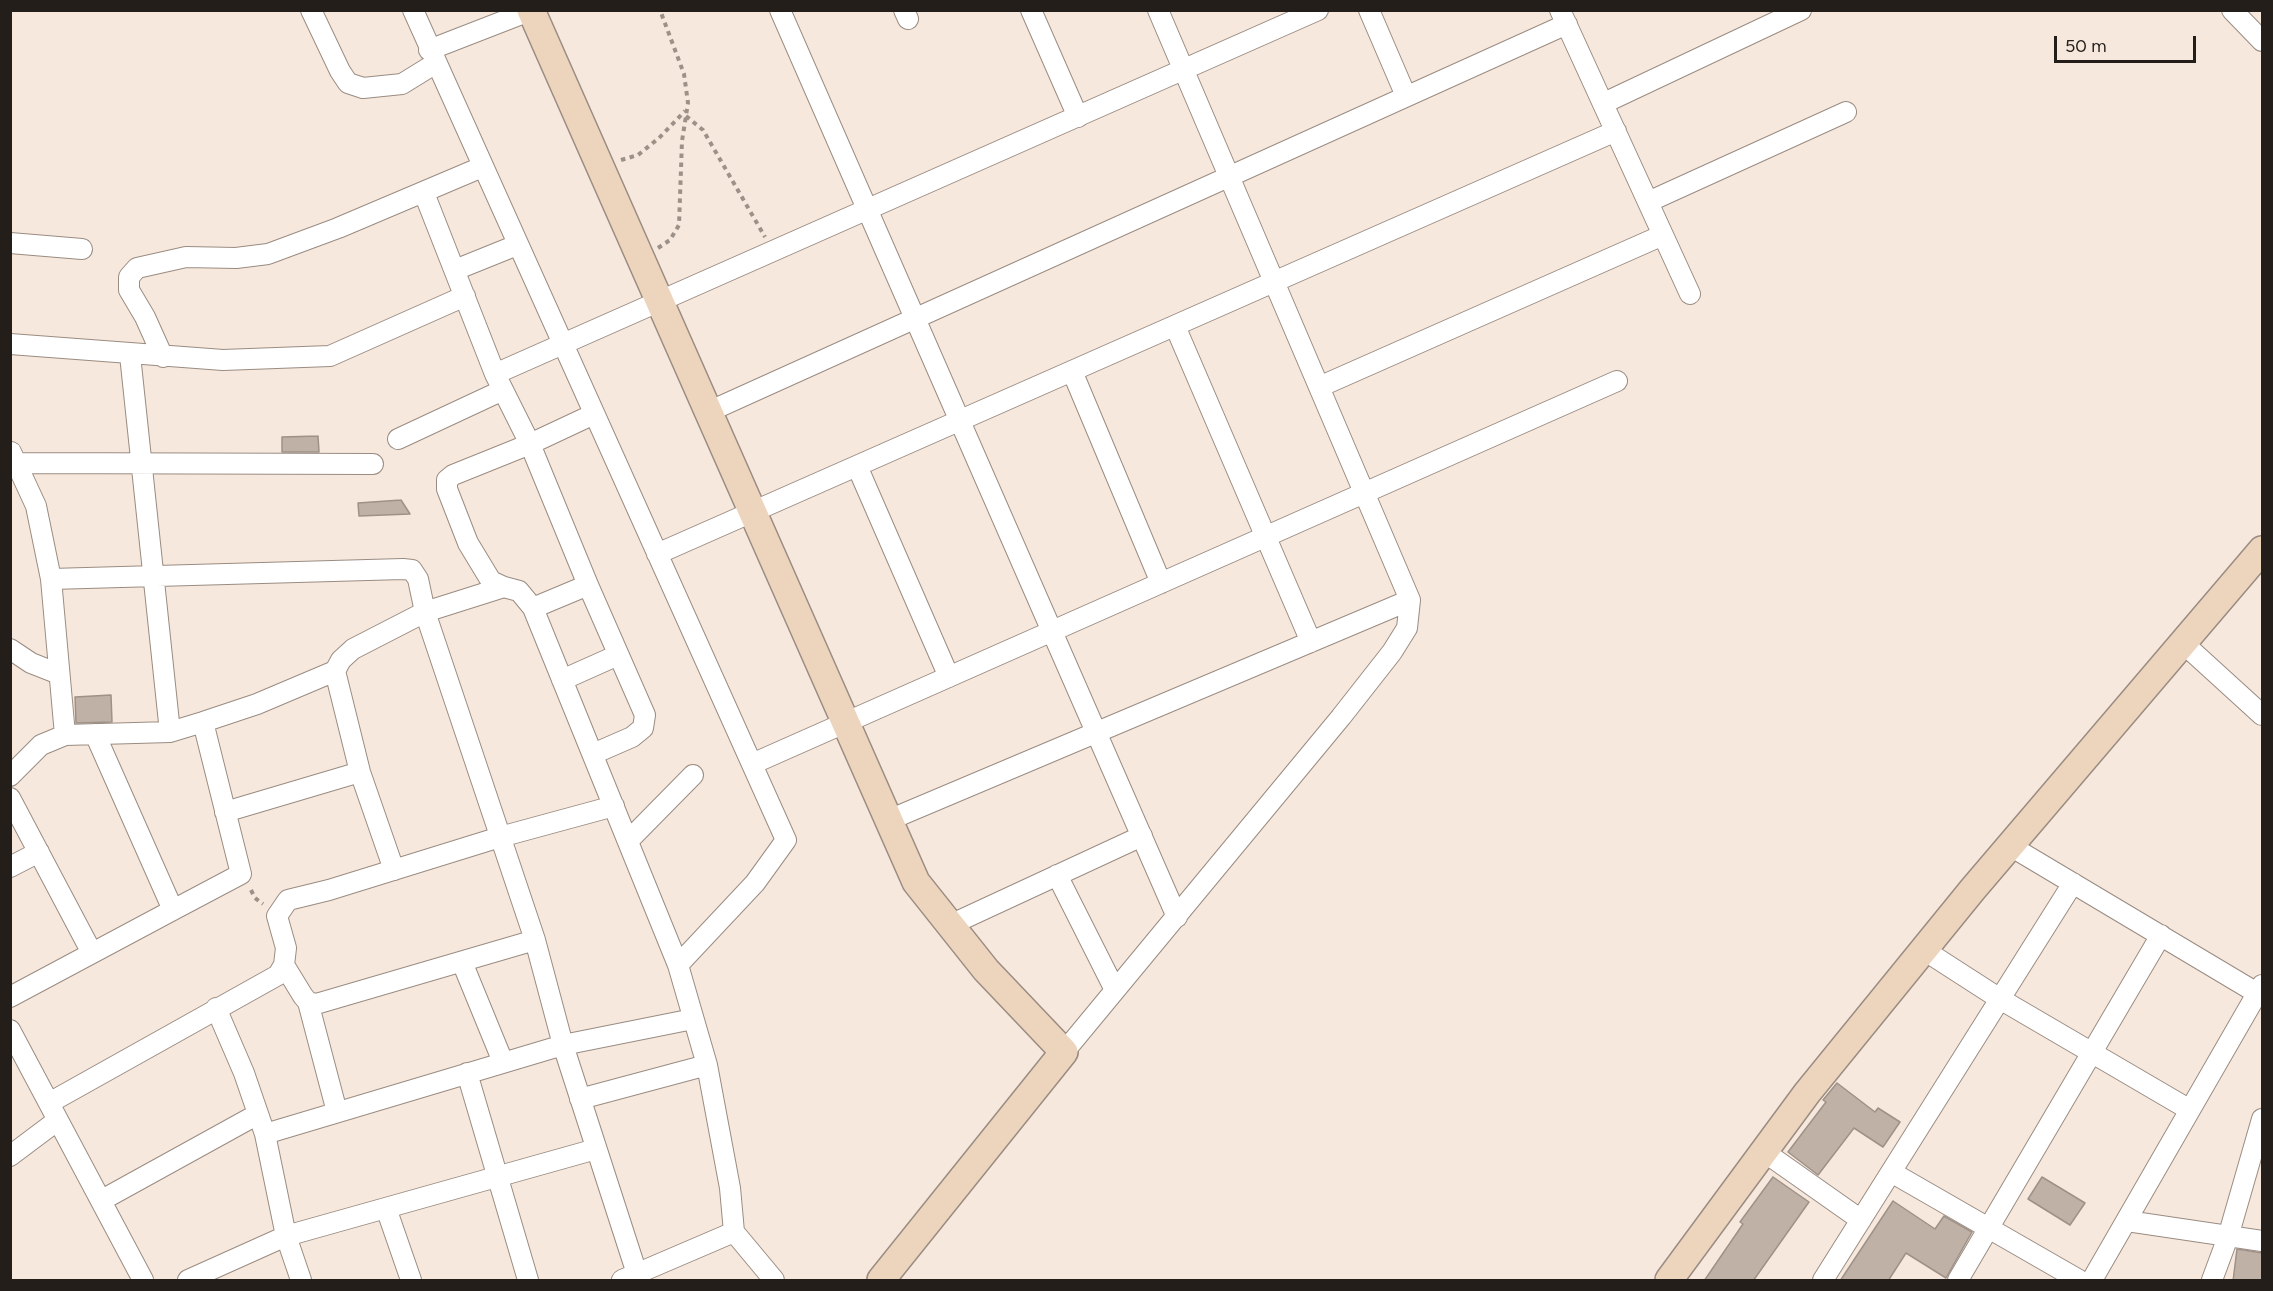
<!DOCTYPE html>
<html>
<head>
<meta charset="utf-8">
<style>
  body { margin:0 }
  #map { position:relative; width:2273px; height:1291px; overflow:hidden; background:#f7e8dd; font-family:Figtree,sans-serif }
  canvas { display:block }
  .frame { position:absolute; inset:0; border:12px solid #231e1a; pointer-events:none }
  .scale { position:absolute; left:2054px; top:36px; width:142px; height:27px; box-sizing:border-box; border:3px solid #231e1a; border-top:0; padding-left:8px; font-size:18px; line-height:21px; white-space:nowrap; color:#231e1a; -webkit-text-stroke:4px #f7e8dd; paint-order:stroke }
</style>
</head>
<body>
<div id="map">
<canvas width="2273" height="1291"></canvas>
<div class="frame"></div>
<div class="scale">50 m</div>
</div>
<script>
const c = document.querySelector('canvas').getContext('2d');
c.lineJoin = 'round';
function fillPath(path, color) {
  c.fillStyle = color;
  c.fill(path, 'evenodd');
}
function shape(rows) {
  const path = new Path2D();
  for (const r of rows) {
    path.moveTo(r[0], r[1]);
    for (let i = 2; i < r.length; i += 2) path.lineTo(r[i], r[i + 1]);
  }
  return path;
}
function strokePath(path, color, width, dash) {
  c.strokeStyle = color;
  c.lineWidth = width;
  c.lineCap = dash ? 'butt' : 'round';
  c.setLineDash(dash || []);
  c.stroke(path);
}
const building = shape([
  [318,436,319,452,282,452,282,437,318,436],
  [401,500,410,514,359,516,358,503,401,500],
  [111,695,112,722,76,723,75,697,111,695],
  [1837,1083,1875,1112,1878,1108,1900,1122,1883,1147,1854,1128,1818,1175,1788,1152,1826,1102,1823,1100,1837,1083],
  [1773,1177,1809,1202,1753,1281,1704,1281,1743,1224,1740,1222,1773,1177],
  [2042,1177,2085,1203,2070,1225,2028,1199,2042,1177],
  [1893,1201,1935,1229,1944,1216,1972,1232,1946,1278,1906,1253,1888,1281,1840,1281,1893,1201],
  [2237,1249,2262,1253,2262,1281,2233,1281,2237,1249]
]);
fillPath(building, '#bfb1a6');
strokePath(building, '#9e9187', 1.5);
const street = shape([
  [311,10,340,71,348,83,363,88,402,84,436,63],
  [413,10,786,840,755,883,678,965],
  [780,10,1177,917],
  [904,10,908,19],
  [1031,10,1078,117],
  [1369,10,1406,96],
  [1560,10,1690,294],
  [2232,10,2262,41],
  [429,50,532,10],
  [1604,103,1801,10],
  [424,193,495,374,530,444,588,585,645,715,643,728,632,737,593,754],
  [1648,202,1846,112],
  [10,243,82,249],
  [455,270,517,245],
  [1175,326,1311,642],
  [10,344,223,360,330,356,465,296],
  [130,355,170,732],
  [163,357,145,317,129,290,129,277,137,268,186,257,236,258,268,254,338,228,482,167],
  [1072,371,1161,583],
  [495,374,1318,10],
  [1319,387,1663,235],
  [708,412,1567,24],
  [398,439,503,390],
  [11,452,36,506,51,579,65,735],
  [14,463,373,464],
  [857,466,949,677],
  [657,554,1616,131],
  [51,579,403,569,412,570,418,579,425,612,535,940,563,1045,639,1280],
  [504,587,491,581,468,543,447,489,447,480,453,475,530,444,594,414],
  [533,608,588,585],
  [2183,643,2262,715],
  [10,649,31,663,59,674],
  [335,671,360,772,394,870],
  [562,680,618,655],
  [95,734,173,910,241,874,203,722],
  [752,764,1617,381],
  [10,776,41,745,65,735,170,732,203,722,257,704,335,671,341,660,353,649,425,612,504,587,519,591,533,608,678,965,707,1065,730,1188,734,1232,774,1280],
  [10,798,92,953],
  [225,812,360,772],
  [889,820,1410,600],
  [628,841,693,775],
  [2012,847,2262,996],
  [10,867,39,852],
  [1057,875,1115,990],
  [950,925,1142,836],
  [1924,950,2000,999,2190,1110],
  [462,962,503,1062],
  [284,965,303,996,308,1002,316,1004,535,940],
  [10,997,173,910],
  [308,1002,337,1112],
  [216,1008,244,1073,265,1134,286,1236,301,1280],
  [10,1030,143,1280],
  [1064,1052,1341,717,1392,652,1407,628,1410,600,1158,10],
  [467,1073,528,1280],
  [580,1099,707,1065],
  [49,1103,278,975,284,965,286,948,277,916,288,900,329,890,500,837,614,806],
  [265,1134,563,1045,693,1019],
  [1763,1151,1861,1220],
  [10,1156,58,1120],
  [1891,1172,2079,1280],
  [102,1200,258,1114],
  [386,1208,411,1280],
  [2127,1221,2262,1241],
  [188,1280,286,1236,596,1149],
  [622,1280,734,1232],
  [1823,1280,2073,883],
  [1958,1280,2161,935],
  [2092,1280,2262,985],
  [2212,1280,2228,1237,2262,1119]
]);
const secondary = shape([
  [531,10,916,882,986,970,1064,1052,881,1280],
  [1669,1280,1807,1093,1973,889,2262,550]
]);
strokePath(street, '#9a8c82', 22);
strokePath(secondary, '#9a8c82', 30);
strokePath(shape([
  [686,116,703,130,765,237],
  [621,160,638,155,659,138,685,111],
  [658,248,670,240,679,225,682,141,688,103,684,74,660,10],
  [251,890,255,898,263,904]
]), '#9c9189', 4, [4.5, 4.5]);
strokePath(street, '#fff', 20);
strokePath(secondary, '#edd4bd', 27);
</script>
</body>
</html>
